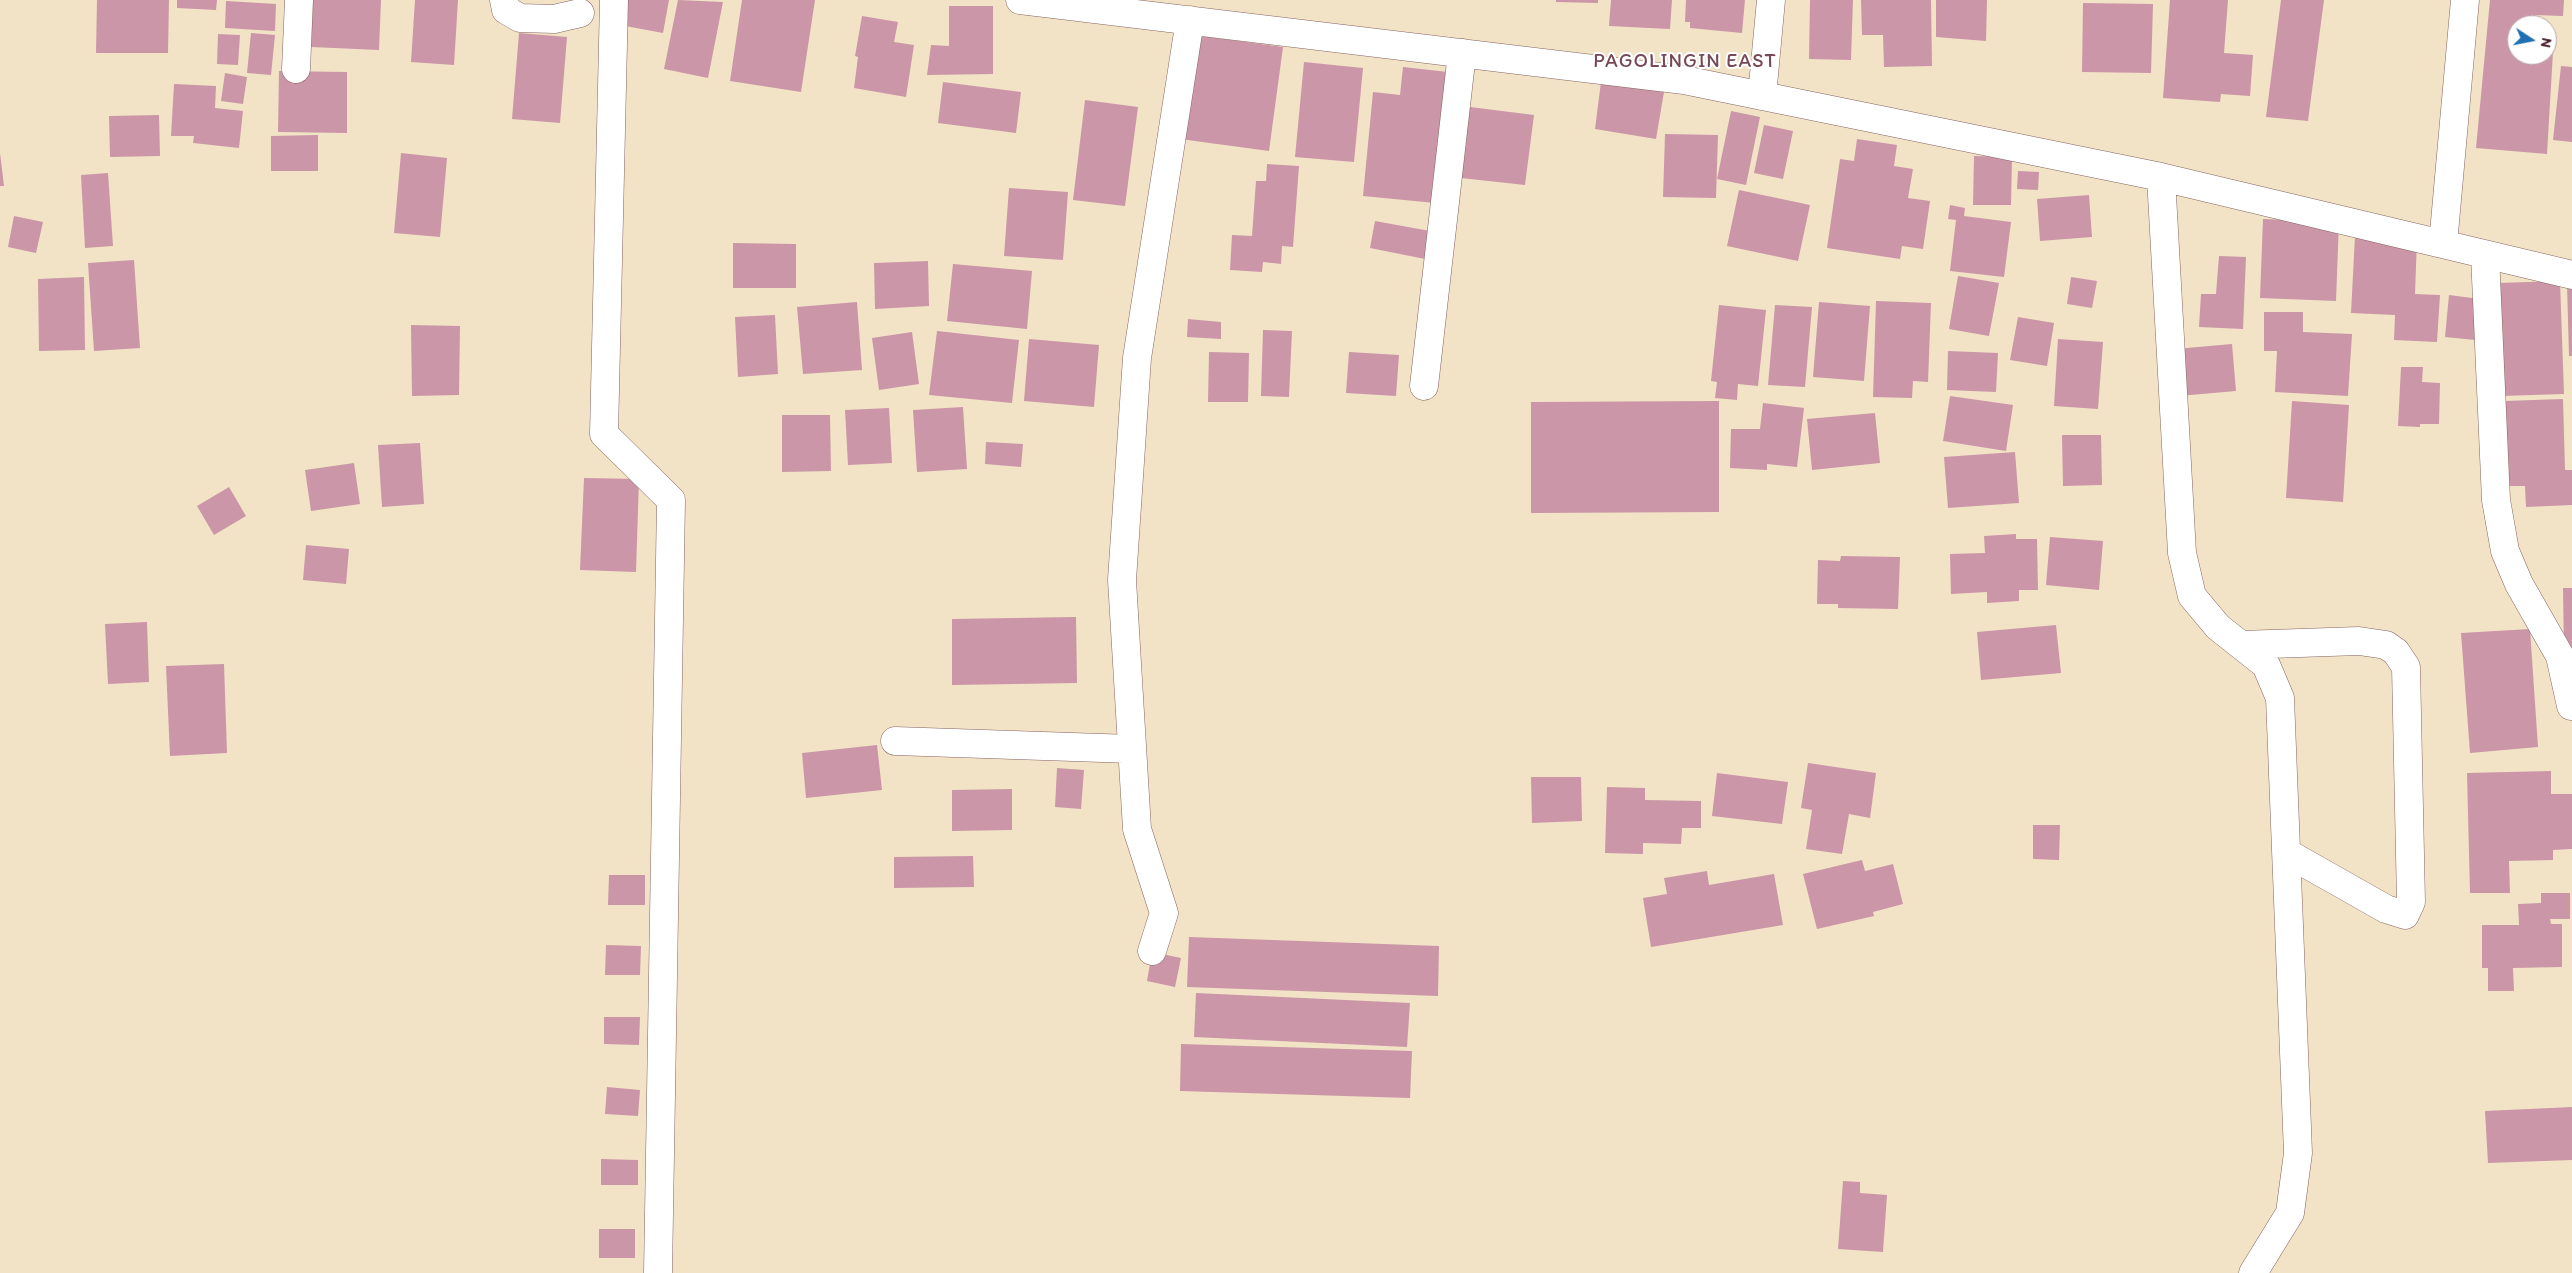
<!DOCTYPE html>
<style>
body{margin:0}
#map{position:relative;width:2572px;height:1273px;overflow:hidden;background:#f2e3c6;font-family:Itim,sans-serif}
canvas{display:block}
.north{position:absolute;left:2507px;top:15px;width:50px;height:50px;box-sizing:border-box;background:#fff;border:1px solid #b7a5aa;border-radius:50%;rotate:101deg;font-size:14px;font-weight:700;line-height:20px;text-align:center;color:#4a1f2b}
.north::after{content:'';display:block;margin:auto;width:18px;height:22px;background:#1f6fb2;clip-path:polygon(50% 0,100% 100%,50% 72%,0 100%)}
</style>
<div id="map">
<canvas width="2572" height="1273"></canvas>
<div class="north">N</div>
</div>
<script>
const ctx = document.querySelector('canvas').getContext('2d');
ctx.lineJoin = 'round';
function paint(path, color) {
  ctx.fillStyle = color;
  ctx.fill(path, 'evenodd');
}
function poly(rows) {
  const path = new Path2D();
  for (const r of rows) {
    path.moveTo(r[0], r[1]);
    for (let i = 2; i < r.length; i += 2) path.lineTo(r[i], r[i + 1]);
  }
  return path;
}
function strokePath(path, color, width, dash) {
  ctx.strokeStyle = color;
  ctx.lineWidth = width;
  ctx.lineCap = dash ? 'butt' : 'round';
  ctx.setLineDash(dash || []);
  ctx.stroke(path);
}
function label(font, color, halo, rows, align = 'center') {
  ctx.font = font + ' Itim,sans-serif';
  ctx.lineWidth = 4;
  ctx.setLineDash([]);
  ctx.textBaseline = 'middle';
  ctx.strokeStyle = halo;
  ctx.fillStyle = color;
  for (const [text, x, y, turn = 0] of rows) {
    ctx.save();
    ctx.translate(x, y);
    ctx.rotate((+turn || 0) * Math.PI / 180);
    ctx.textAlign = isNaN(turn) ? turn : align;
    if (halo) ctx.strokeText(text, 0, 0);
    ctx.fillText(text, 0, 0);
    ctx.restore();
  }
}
paint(poly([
 [97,0,169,0,168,53,96,53],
 [177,0,217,0,216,10,177,8],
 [313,0,381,0,379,50,311,47],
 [415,0,458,0,454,65,411,62],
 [624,0,669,0,663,33,620,25],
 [678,0,723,2,708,78,664,69],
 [742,0,815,0,801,92,730,81],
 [1556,0,1598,0,1598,3,1556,2],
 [1611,0,1672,0,1670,29,1609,26],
 [1686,0,1745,0,1742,33,1690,28,1690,22,1685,22],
 [1810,0,1853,0,1851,60,1809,59],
 [1861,0,1931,0,1932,66,1884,67,1883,35,1862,35],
 [1936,0,1987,0,1986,41,1936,37],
 [2170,0,2228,0,2224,53,2253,55,2250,96,2221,94,2220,102,2163,98],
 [2281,0,2324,0,2308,121,2266,117],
 [2490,0,2564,0,2563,16,2535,15,2534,25,2517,25,2517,55,2547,55,2547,35,2554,35,2547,154,2476,148],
 [226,1,276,4,275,31,225,28],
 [2083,3,2153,4,2151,73,2082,72],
 [949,6,993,6,993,74,927,75,931,45,949,46],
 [862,16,898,22,894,42,914,45,906,97,854,88,858,57,855,56],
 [251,33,275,35,271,75,247,73],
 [519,33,567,37,560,123,512,119],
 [218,34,240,35,238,65,217,64],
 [1194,35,1283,47,1269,151,1180,139],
 [1304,62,1363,68,1354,162,1295,157],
 [2561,66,2572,67,2572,142,2553,140],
 [1403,67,1448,72,1435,203,1363,196,1373,92,1400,95],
 [279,71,347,72,347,133,278,132],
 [225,73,247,77,243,104,221,101],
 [943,82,1021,92,1016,133,938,123],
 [1601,82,1664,92,1656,139,1595,129],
 [174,84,216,86,215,108,243,111,239,148,193,143,194,136,171,136],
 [1085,100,1138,107,1125,206,1073,200],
 [1470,107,1534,115,1525,185,1461,178],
 [1731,111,1760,117,1746,185,1717,179],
 [159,115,160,156,110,157,109,116],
 [1764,125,1793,131,1783,179,1754,173],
 [1665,134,1718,135,1716,198,1663,197],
 [318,135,318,171,271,171,271,136],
 [1857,139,1897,145,1894,166,1913,169,1908,198,1930,201,1923,249,1902,246,1900,259,1827,248,1840,159,1854,161],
 [0,153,4,186,0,186],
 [401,153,447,158,440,237,394,233],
 [1974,156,2012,157,2011,205,1973,205],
 [1267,164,1299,166,1293,247,1282,246,1281,264,1263,262,1262,272,1230,270,1232,235,1252,236,1256,181,1266,181],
 [2018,171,2039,172,2038,190,2017,189],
 [108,173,113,246,85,248,81,175],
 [1009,188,1068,192,1063,260,1004,256],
 [1739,190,1810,205,1798,261,1727,246],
 [2089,195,2092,237,2040,241,2037,199],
 [1950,205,1965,208,1964,216,2011,222,2004,277,1950,271,1956,220,1948,219],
 [14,216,43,222,36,253,8,247],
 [2263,219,2339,222,2336,301,2260,298],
 [1375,221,1430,231,1425,259,1370,248],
 [2355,236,2417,239,2415,294,2440,295,2437,342,2394,340,2395,315,2351,313],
 [733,243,796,244,796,288,733,288],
 [2219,256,2246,257,2243,329,2199,327,2201,294,2216,294],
 [134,260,140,348,94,351,88,263],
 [928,261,929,306,875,309,874,263],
 [953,264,1032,271,1027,329,947,321],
 [1958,276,1999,283,1989,336,1949,329],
 [84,277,85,350,39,351,38,279],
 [2071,277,2097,281,2092,308,2067,304],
 [2560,281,2564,394,2501,396,2498,283],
 [2572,284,2572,356,2569,356,2567,285],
 [2449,295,2480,299,2475,340,2445,337],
 [1876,301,1931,303,1928,382,1913,381,1912,398,1873,397],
 [857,302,862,370,803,374,797,307],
 [1819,302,1870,306,1864,381,1813,377],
 [1719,305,1766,310,1758,386,1738,384,1737,400,1715,398,1717,382,1711,381],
 [1775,305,1812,307,1805,387,1768,385],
 [2264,312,2303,312,2303,332,2352,334,2348,396,2275,392,2277,351,2264,351],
 [775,315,778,374,738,377,735,317],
 [2018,317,2054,323,2047,366,2010,360],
 [1188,319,1221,322,1221,339,1187,337],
 [411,325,460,326,459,395,412,396],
 [1263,330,1292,331,1289,397,1261,396],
 [937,331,1019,340,1012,403,929,395],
 [912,332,919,384,879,390,872,338],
 [1029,339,1099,345,1094,407,1024,401],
 [2058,339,2103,342,2098,409,2054,406],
 [2232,344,2236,391,2179,396,2175,349],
 [1948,351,1998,353,1996,392,1947,390],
 [1209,352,1249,353,1248,402,1208,402],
 [1349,352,1399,355,1396,396,1346,393],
 [2401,367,2423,367,2422,382,2440,383,2439,424,2420,424,2420,427,2398,426],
 [1950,396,2013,405,2006,451,1943,441],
 [2563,399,2565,470,2572,470,2572,505,2526,507,2525,486,2507,486,2504,401],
 [1719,401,1719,512,1531,513,1531,402],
 [2292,401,2349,405,2343,502,2286,498],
 [1763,403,1804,408,1797,467,1767,464,1767,470,1730,468,1731,429,1760,429],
 [963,407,967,469,917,472,913,410],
 [889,408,892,463,848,465,845,410],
 [1875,413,1880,463,1812,470,1807,419],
 [782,415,830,415,831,471,782,472],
 [2062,435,2101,435,2102,485,2063,486],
 [986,442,1023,444,1021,467,985,464],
 [420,443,424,504,382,507,378,445],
 [2015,452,2019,503,1948,508,1944,457],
 [354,463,360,504,311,511,305,470],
 [584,478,639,479,636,572,580,570],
 [229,487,246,516,214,535,197,506],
 [2016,534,2016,539,2037,539,2038,590,2019,590,2019,601,1987,603,1987,592,1951,594,1950,554,1985,553,1984,536],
 [2050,537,2103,541,2099,590,2046,585],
 [306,545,349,549,346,584,303,580],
 [1841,556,1900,557,1898,609,1838,608,1838,604,1817,604,1818,560,1840,561],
 [2563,588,2572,588,2572,653,2564,654],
 [1076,617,1077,683,952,685,952,619],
 [147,622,149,682,108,684,105,624],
 [2056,625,2061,673,1981,680,1977,632],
 [2530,629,2538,747,2470,753,2461,633],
 [224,664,227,753,170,756,166,666],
 [877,745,882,790,806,798,802,753],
 [1808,763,1876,773,1870,818,1849,814,1842,854,1806,849,1812,810,1801,808],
 [1057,768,1084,770,1081,809,1055,807],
 [2551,771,2551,794,2572,794,2572,849,2553,850,2553,860,2509,861,2510,893,2470,893,2467,773],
 [1717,773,1788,782,1782,824,1712,816],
 [1531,777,1581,777,1582,821,1532,823],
 [1607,787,1645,788,1645,800,1701,801,1701,828,1682,828,1681,844,1643,843,1643,854,1605,853],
 [1012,789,1012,830,952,831,952,790],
 [2033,825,2060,825,2059,860,2033,859],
 [973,856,974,887,894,888,894,857],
 [1862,860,1865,871,1893,864,1903,904,1873,912,1874,916,1817,929,1803,874],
 [1707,871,1709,885,1774,874,1783,925,1651,947,1643,898,1667,894,1664,878],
 [609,875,645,875,645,905,608,905],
 [2541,893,2570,893,2570,919,2550,919,2551,924,2562,924,2562,967,2513,968,2514,991,2488,991,2488,968,2482,968,2482,925,2519,925,2518,904,2541,903],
 [1189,937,1439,946,1438,996,1187,987],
 [606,945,641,946,640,975,605,975],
 [1152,952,1181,958,1175,987,1147,981],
 [1196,993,1410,1003,1407,1047,1194,1037],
 [604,1017,640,1017,639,1045,604,1044],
 [1181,1044,1412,1051,1410,1098,1180,1091],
 [607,1087,640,1090,638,1116,605,1114],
 [2572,1107,2572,1160,2488,1163,2485,1111],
 [601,1159,638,1160,638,1185,601,1185],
 [1843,1181,1860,1182,1860,1193,1887,1195,1883,1252,1838,1249],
 [599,1229,635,1229,635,1258,599,1258]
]), '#cb96a8');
const minor = poly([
 [504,0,506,10,520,18,554,19,580,13],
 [614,0,604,434,671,500,658,1273],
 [1020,0,1684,80,2161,177,2572,275],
 [296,69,299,0],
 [1762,96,1771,0],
 [2161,177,2182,553,2192,596,2218,627,2266,665,2280,698,2298,1153,2290,1213,2253,1273],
 [2443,244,2465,0],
 [2485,255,2496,500,2505,551,2519,584,2560,656,2571,706],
 [1424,386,1462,53],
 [2241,645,2359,641,2386,645,2396,652,2406,667,2411,902,2405,915,2386,909,2287,853],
 [895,741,1132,749],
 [1152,951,1164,913,1137,829,1122,580,1137,358,1190,20]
]);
strokePath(minor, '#856461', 29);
strokePath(minor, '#fff', 28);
ctx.letterSpacing = '1px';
label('20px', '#774957', '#fff', [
 ["PAGOLINGIN EAST",1685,62]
]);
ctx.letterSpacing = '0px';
</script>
